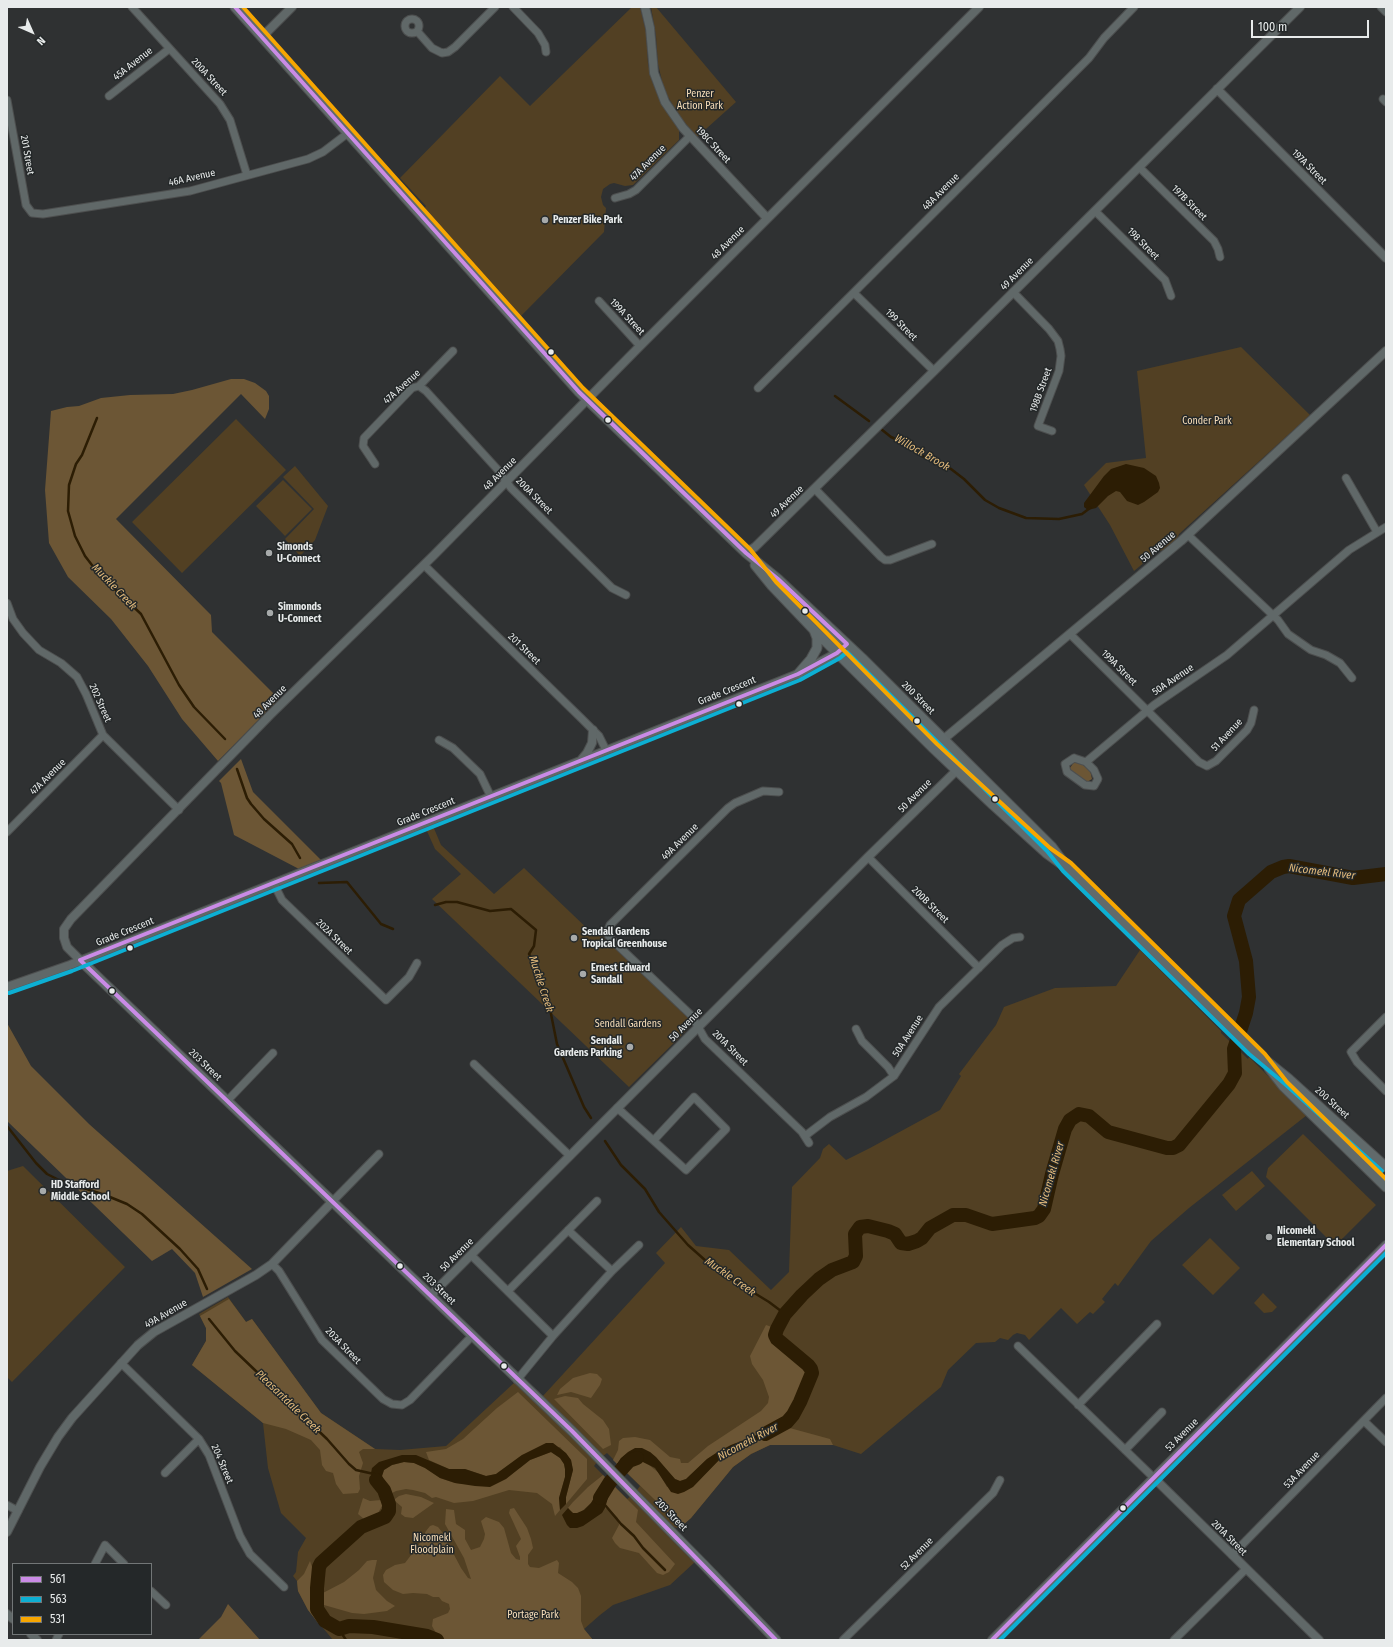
<!DOCTYPE html>
<style>
body{margin:0}
#map{position:relative;width:1393px;height:1647px;overflow:hidden;background:#2f3132;font-family:"Fira Sans Condensed",sans-serif}
canvas{display:block}
.frame{position:absolute;inset:0;border:8px solid #e8ebeb;pointer-events:none}
.legend{position:absolute;left:12px;top:1563px;width:140px;height:72px;box-sizing:border-box;background:#242829;border:1px solid #727677;margin:0;padding:5px 7px;list-style:none;font-size:12px;color:#e8ebeb}
.legend li{display:flex;align-items:center;gap:8px;height:20px}
.legend b{width:20px;border:1px solid #727677}
.north{position:absolute;left:12px;top:12px;width:40px;height:40px;-webkit-text-stroke:3px #242829;paint-order:stroke;rotate:135deg;font-size:11px;font-weight:700;line-height:16px;text-align:center;color:#e8ebeb}
.north::after{content:'';display:block;margin:auto;width:14px;height:18px;background:#e8ebeb;clip-path:polygon(50% 0,100% 100%,50% 72%,0 100%)}
.scale{position:absolute;left:1251px;top:20px;width:118px;height:18px;box-sizing:border-box;border:2px solid #e8ebeb;border-top:0;padding-left:5px;font-size:12px;line-height:14px;white-space:nowrap;color:#e8ebeb;-webkit-text-stroke:3px #242829;paint-order:stroke}
</style>
<div id="map">
<canvas width="1393" height="1647"></canvas>
<div class="frame"></div>
<ul class="legend">
<li><b style="height:5px;background:#ca8be6"></b>561</li>
<li><b style="height:5px;background:#0dafd3"></b>563</li>
<li><b style="height:5px;background:#f7a600"></b>531</li>
</ul>
<div class="north">N</div>
<div class="scale">100 m</div>
</div>
<script>
const ctx = document.querySelector('canvas').getContext('2d');
ctx.lineJoin = 'round';
function paint(path, color) {
  ctx.fillStyle = color;
  ctx.fill(path, 'evenodd');
}
function poly(rows) {
  const path = new Path2D();
  for (const r of rows) {
    if (r.length === 3) {
      path.moveTo(r[0] + r[2], r[1]);
      path.arc(r[0], r[1], r[2], 0, 2 * Math.PI);
      continue;
    }
    path.moveTo(r[0], r[1]);
    for (let i = 2; i < r.length; i += 2) path.lineTo(r[i], r[i + 1]);
  }
  return path;
}
function strokePath(path, color, width, dash) {
  ctx.strokeStyle = color;
  ctx.lineWidth = width;
  ctx.lineCap = dash ? 'butt' : 'round';
  ctx.setLineDash(dash || []);
  ctx.stroke(path);
}
function label(font, color, halo, rows, align = 'center') {
  ctx.font = font + ' "Fira Sans Condensed",sans-serif';
  ctx.lineWidth = 3;
  ctx.setLineDash([]);
  ctx.textBaseline = 'middle';
  ctx.strokeStyle = halo;
  ctx.fillStyle = color;
  for (const [text, x, y, turn = 0] of rows) {
    ctx.save();
    ctx.translate(x, y);
    ctx.rotate((+turn || 0) * Math.PI / 180);
    ctx.textAlign = isNaN(turn) ? turn : align;
    if (halo) ctx.strokeText(text, 0, 0);
    ctx.fillText(text, 0, 0);
    ctx.restore();
  }
}
paint(poly([
 [632,7,640,7,646,32,648,64,652,81,661,103,679,130,679,140,633,185,625,186,614,183,610,184,603,189,601,197,603,205,606,208,604,232,521,316,424,209,426,206,400,178,500,76,530,106],
 [651,7,656,7,736,102,697,137,681,118,668,97,663,85,658,64,656,36],
 [1241,347,1310,415,1179,534,1177,539,1164,550,1158,551,1134,571,1110,525,1084,485,1106,463,1146,458,1137,371],
 [236,419,286,470,182,573,132,522],
 [295,466,328,506,315,540,300,556,285,539,314,509,283,477],
 [283,480,312,509,285,536,256,506],
 [433,826,441,845,494,894,524,868,593,934,603,929,603,936,605,939,688,1018,689,1024,687,1030,629,1087,432,899,461,874,435,849,426,829],
 [1140,950,1221,1031,1221,1033,1248,1059,1249,1057,1307,1115,1189,1208,1151,1241,1118,1286,1115,1283,1102,1299,1105,1302,1093,1314,1090,1312,1077,1324,1061,1308,1029,1340,1025,1335,1017,1333,1013,1335,1008,1340,1000,1338,995,1342,976,1343,948,1370,941,1387,861,1454,833,1445,770,1445,751,1454,733,1467,691,1518,678,1528,673,1527,637,1490,640,1486,607,1453,603,1456,542,1397,665,1263,656,1253,681,1227,696,1246,729,1250,771,1290,789,1272,792,1187,820,1158,823,1149,829,1144,846,1160,870,1148,940,1110,961,1076,959,1074,996,1025,1004,1007,1055,988,1116,986],
 [1303,1134,1376,1205,1335,1246,1266,1177,1268,1168],
 [23,1166,125,1267,12,1382,7,1377,7,1171],
 [1252,1171,1265,1186,1236,1211,1222,1195],
 [1210,1238,1240,1268,1213,1295,1182,1265],
 [1263,1293,1277,1307,1272,1312,1264,1313,1254,1303],
 [228,1297,246,1322,252,1319,321,1413,375,1449,400,1450,446,1446,515,1382,597,1462,594,1466,627,1499,631,1496,696,1561,670,1585,613,1605,600,1615,584,1629,593,1640,333,1640,308,1610,298,1591,297,1581,293,1576,296,1572,298,1552,306,1538,281,1513,268,1468,263,1423,192,1365,206,1341,206,1328,199,1314]
]), '#524023');
paint(poly([
 [231,379,244,379,255,383,266,391,269,396,269,409,265,419,241,394,116,519,211,615,212,632,279,699,218,761,182,719,148,666,111,619,68,577,49,543,45,490,51,411,67,407,79,406,101,398,130,395,173,394,192,390],
 [241,759,253,792,321,860,299,869,234,835,221,783,219,781],
 [1074,762,1079,762,1090,770,1092,779,1087,782,1085,781,1071,771,1070,768],
 [7,1023,31,1066,89,1124,252,1269,203,1297,195,1273,172,1249,152,1261,7,1121],
 [229,1299,246,1322,252,1319,321,1413,375,1449,363,1449,359,1452,363,1463,359,1476,360,1489,358,1493,343,1494,336,1484,333,1473,326,1471,322,1465,320,1450,311,1440,286,1429,263,1423,192,1365,206,1341,206,1328,200,1316],
 [766,1325,772,1327,771,1334,774,1345,804,1364,809,1370,801,1386,792,1412,787,1418,781,1424,768,1430,731,1445,707,1459,686,1479,680,1481,675,1479,650,1452,621,1458,617,1464,613,1460,618,1450,619,1441,623,1438,635,1437,650,1440,670,1457,680,1459,681,1463,688,1463,708,1446,761,1411,768,1403,769,1397,763,1380,752,1364,750,1356],
 [590,1373,597,1374,602,1379,600,1385,591,1398,571,1392,557,1395,560,1389,573,1378],
 [518,1392,587,1459,587,1479,566,1504,566,1497,573,1470,571,1460,560,1447,522,1455,496,1474,486,1476,465,1469,449,1469,429,1460,426,1452,446,1449,463,1439,497,1408],
 [565,1396,578,1398,583,1404,603,1420,609,1429,611,1445,603,1449,554,1399],
 [786,1427,830,1439,833,1445,770,1445,751,1454,733,1467,691,1518,682,1526,625,1471,635,1462,643,1462,649,1465,659,1473,667,1487,705,1474,721,1458],
 [551,1452,560,1458,564,1464,565,1469,565,1477,559,1498,560,1510,555,1516,552,1504,537,1493,509,1490,473,1501,454,1503,436,1497,432,1498,425,1493,413,1490,406,1489,396,1491,392,1493,387,1490,382,1476,384,1470,392,1465,404,1462,414,1463,425,1468,440,1478,455,1483,463,1484,520,1468,530,1460],
 [603,1475,606,1478,591,1503,580,1513,573,1513,570,1511,568,1508,573,1502,588,1487],
 [614,1486,638,1510,636,1522,675,1564,669,1572,663,1575,657,1573,639,1553,620,1548,615,1543,612,1538,619,1525,618,1518,612,1512,605,1508,607,1498],
 [406,1494,421,1497,434,1503,413,1518,405,1517,401,1514,402,1507,395,1501,395,1499,399,1496],
 [363,1498,370,1501,381,1500,382,1506,378,1513,364,1519,358,1514],
 [514,1508,527,1528,531,1539,533,1548,528,1555,528,1564,530,1567,539,1568,557,1560,559,1563,558,1573,572,1582,578,1588,581,1596,581,1621,584,1629,593,1640,446,1640,436,1633,432,1626,433,1619,448,1613,450,1609,449,1604,442,1601,439,1597,433,1597,427,1594,413,1593,403,1594,393,1590,384,1582,383,1575,386,1570,395,1565,405,1563,418,1546,426,1531,430,1526,433,1525,438,1527,442,1532,461,1568,468,1578,471,1579,464,1558,445,1524,446,1509,454,1510,456,1524,465,1530,465,1539,471,1550,480,1547,484,1539,485,1534,481,1521,486,1517,499,1522,504,1528,511,1553,516,1559,520,1560,520,1557,516,1546,521,1539,509,1513,510,1509],
 [372,1560,377,1560,373,1578,376,1590,387,1601,395,1606,387,1611,364,1614,352,1613,324,1605,321,1594,344,1582,359,1570,367,1561],
 [310,1561,314,1573,313,1586,316,1611,318,1619,318,1623,308,1610,298,1591,297,1581,304,1574],
 [228,1604,260,1640,198,1640,221,1617]
]), '#6c5635');
paint(poly([
 [1126,464,1144,468,1156,476,1159,483,1160,488,1158,492,1144,502,1138,505,1127,501,1120,492,1116,491,1108,496,1096,508,1088,510,1084,507,1084,503,1104,476,1111,469],
 [781,1424,786,1427,721,1458,693,1487,684,1492,678,1494,671,1492,655,1468,643,1462,635,1462,625,1471,617,1464,621,1458,628,1452,635,1448,642,1448,650,1452,656,1457,675,1479,680,1481,686,1479,707,1459,716,1453,731,1445,748,1439],
 [546,1443,553,1443,566,1453,571,1460,573,1470,566,1497,566,1504,560,1510,559,1498,565,1477,565,1469,564,1464,560,1458,551,1452,530,1460,506,1479,490,1487,475,1486,455,1483,440,1478,425,1468,414,1463,404,1462,392,1465,384,1470,382,1476,386,1485,386,1495,380,1497,371,1473,372,1468,379,1462,402,1455,416,1455,449,1469,465,1469,486,1476,496,1474,522,1455],
 [606,1478,614,1486,610,1491,605,1508,602,1513,583,1526,577,1528,570,1528,567,1525,562,1515,568,1508,573,1513,577,1513,584,1510,591,1503]
]), '#2c1d04');
strokePath(poly([
 [835,396,869,421],
 [97,418,82,455,76,464,69,485,68,511,75,536,85,556,98,573,141,614,179,685,194,707,225,739],
 [881,429,891,437,911,446,922,456,951,469,964,479,985,500,999,508,1026,518,1059,519,1082,514,1090,508],
 [237,769,247,798,251,804,264,819,292,844,300,858],
 [319,883,347,882,381,924,393,929],
 [435,905,446,902,457,902,490,911,511,909,536,930,534,946,529,954,538,970,545,999,550,1009,557,1044,584,1107,591,1118],
 [7,1126,36,1163,47,1174,59,1180,105,1195,127,1204,142,1214,180,1249,198,1269,207,1289],
 [605,1141,621,1165,645,1189,659,1212,688,1245,715,1269,769,1302,785,1314],
 [209,1319,235,1351,327,1439,349,1464,356,1470,374,1474],
 [605,1505,621,1524,634,1536,643,1548,665,1570],
 [339,1629,346,1640]
]), '#2c1d04', 2.5);
strokePath(poly([
 [765,1434,787,1422,793,1415,800,1402,812,1373,811,1369,808,1365,777,1339,775,1335,777,1329,785,1314,802,1295,819,1279,832,1270,853,1262,856,1256,855,1234,860,1227,868,1226,888,1231,895,1234,901,1243,908,1244,917,1241,922,1238,930,1228,953,1215,966,1215,992,1224,1035,1218,1039,1216,1044,1209,1052,1174,1065,1129,1070,1120,1079,1114,1089,1116,1108,1132,1167,1148,1173,1148,1179,1145,1229,1084,1235,1073,1234,1049,1246,1013,1249,997,1246,961,1234,916,1239,900,1271,872,1283,867,1289,866,1353,878,1386,874],
 [376,1480,384,1490,389,1504,389,1511,385,1517,361,1527,321,1563,319,1567,317,1588,317,1609,325,1621,339,1629,349,1626,373,1627,427,1636,437,1640],
 [600,1498,610,1482,629,1461,637,1458]
]), '#2c1d04', 14);
const minor = poly([
 [132,7,220,104,230,120,247,175],
 [513,7,538,33,545,45,546,52],
 [1381,7,1386,12],
 [412,26,7],
 [417,31,432,48,442,53,448,52,455,47,495,7],
 [109,96,169,49],
 [1383,99,1386,102],
 [7,100,26,205,32,213,43,214,190,191,308,159,323,152,348,133],
 [1139,167,1214,241,1218,249,1220,257],
 [615,198,629,194,636,190,690,136],
 [1095,211,1165,280,1171,296],
 [1013,292,1049,329,1058,341,1060,349,1061,356,1059,371,1038,426,1052,431],
 [854,293,934,371],
 [599,301,640,346],
 [419,386,426,391,498,470,511,488,612,588,626,595],
 [758,388,1089,58,1104,38,1134,7],
 [375,464,363,446,364,438,412,388,419,386,453,351],
 [1346,478,1377,532],
 [815,489,881,557,885,560,890,560,932,544],
 [1188,535,1278,620,1288,634,1311,650,1326,655,1340,663,1352,678],
 [424,565,581,718,599,736,606,750],
 [7,603,13,619,23,633,39,650,61,663,77,677,86,694,103,735,179,810],
 [1070,634,1199,762,1207,766,1216,761,1247,730,1251,723,1254,710],
 [439,740,453,748,480,774,491,797],
 [1074,758,1086,762,1094,770,1098,779,1094,786,1085,785,1067,772,1065,764,1074,758],
 [1086,762,1154,705,1227,655,1349,550,1386,527],
 [779,792,763,791,735,803,728,808,610,925,608,930,608,935,611,939,692,1016,705,1039,802,1132,809,1143],
 [7,832,103,735],
 [868,857,979,968],
 [274,884,282,900,386,1000,409,977,417,963],
 [1386,1017,1351,1052,1357,1062,1386,1091],
 [856,1029,862,1041,888,1067,894,1076],
 [474,1064,570,1156],
 [227,1101,273,1053],
 [617,1108,623,1113,686,1170,726,1129,694,1097,654,1140],
 [805,1136,830,1117,866,1097,894,1076,939,1007,1002,945,1013,938,1020,937],
 [332,1202,379,1154],
 [568,1230,612,1271],
 [471,1255,553,1336],
 [272,1264,279,1271,322,1340,383,1399,392,1404,402,1405,410,1400,472,1336],
 [508,1291,597,1201],
 [1018,1346,1154,1478],
 [121,1363,199,1439,209,1455,240,1536,250,1554,284,1587],
 [517,1380,553,1336,612,1271,639,1245],
 [1078,1405,1157,1324],
 [1364,1421,1386,1442],
 [1125,1450,1162,1412],
 [165,1473,199,1439],
 [7,1505,18,1511],
 [1232,1555,1386,1398],
 [95,1564,105,1545,124,1564],
 [151,1591,166,1605],
 [56,1640,59,1634],
 [843,1640,993,1493,1000,1480],
 [1174,1640,1246,1569]
]);
const tertiary = poly([
 [645,7,650,28,654,73,665,102,683,128,767,218],
 [263,36,292,7],
 [1217,89,1386,258],
 [746,553,755,547,934,371,1300,7],
 [933,748,1181,541,1386,351],
 [582,759,587,753,592,743,593,730],
 [80,960,67,947,64,938,64,929,71,919,270,715,434,555,640,346,979,7],
 [7,987,70,965,798,674,837,653,847,644],
 [430,1296,868,857,957,770],
 [1154,1478,1319,1640],
 [7,1532,40,1467,58,1437,72,1418,138,1345,154,1332,256,1275,272,1264,332,1202],
 [7,1614,13,1619],
 [31,1634,37,1640],
 [992,1640,1386,1245]
]);
const secondary = poly([
 [235,7,579,392,746,553,778,579,862,658,1052,847,1067,867,1253,1050,1289,1079,1386,1167],
 [755,565,772,586,813,629,933,748,993,805,1046,853,1060,863],
 [798,674,811,659,817,648,817,638,814,630],
 [959,770,965,771,987,790],
 [80,960,572,1431,704,1565,776,1640],
 [1269,1068,1283,1086,1386,1187]
]);
strokePath(minor, '#4d4f4f', 9);
strokePath(tertiary, '#4d4f4f', 10);
strokePath(secondary, '#4d4f4f', 11);
strokePath(minor, '#606868', 7);
strokePath(tertiary, '#606868', 8);
strokePath(secondary, '#616a6b', 9);
strokePath(poly([
 [80,960,798,674,837,653,847,644,778,579,746,553,579,392,235,7],
 [80,960,572,1431,776,1640],
 [992,1640,1386,1245]
]), '#ca8be6', 4);
strokePath(poly([
 [9,993,72,971,800,680,840,658,847,652,1047,851,1063,871,1249,1054,1285,1084,1382,1171],
 [1000,1640,1386,1253]
]), '#0dafd3', 4);
strokePath(poly([
 [243,7,583,388,750,549,776,582,937,744,1050,848,1071,863,1265,1054,1287,1082,1386,1179]
]), '#f7a600', 4);
for (const [x, y, r, color] of [
 [545,220,4,"#a7aaaa"],
 [551,352,3.5,"#e8ebeb"],
 [608,420,3.5,"#e8ebeb"],
 [269,553,4,"#a7aaaa"],
 [805,611,3.5,"#e8ebeb"],
 [270,613,4,"#a7aaaa"],
 [739,704,3.5,"#e8ebeb"],
 [917,721,3.5,"#e8ebeb"],
 [995,799,3.5,"#e8ebeb"],
 [574,938,4,"#a7aaaa"],
 [130,948,3.5,"#e8ebeb"],
 [583,974,4,"#a7aaaa"],
 [112,991,3.5,"#e8ebeb"],
 [630,1047,4,"#a7aaaa"],
 [43,1191,4,"#a7aaaa"],
 [1269,1237,4,"#a7aaaa"],
 [400,1266,3.5,"#e8ebeb"],
 [504,1366,3.5,"#e8ebeb"],
 [1123,1508,3.5,"#e8ebeb"]
]) {
  const dot = new Path2D();
  dot.arc(x, y, r, 0, 2 * Math.PI);
  ctx.fillStyle = color;
  ctx.fill(dot);
  strokePath(dot, '#242829', 1.5);
}
label('10px', '#e8ebeb', '#242829', [
 ["45A Avenue",133,64,-38],
 ["200A Street",209,77,47],
 ["198C Street",713,145,47],
 ["201 Street",27,155,80],
 ["47A Avenue",648,163,-45],
 ["197A Street",1309,167,45],
 ["46A Avenue",192,178,-13],
 ["48A Avenue",941,192,-45],
 ["197B Street",1189,203,45],
 ["48 Avenue",728,243,-45],
 ["198 Street",1143,244,45],
 ["49 Avenue",1017,274,-45],
 ["199A Street",627,317,47],
 ["199 Street",901,325,45],
 ["47A Avenue",402,387,-42],
 ["198B Street",1041,390,-70],
 ["48 Avenue",500,474,-45],
 ["200A Street",534,496,45],
 ["49 Avenue",787,502,-44],
 ["50 Avenue",1158,547,-40],
 ["201 Street",524,649,44],
 ["199A Street",1119,668,45],
 ["50A Avenue",1173,680,-34],
 ["Grade Crescent",727,691,-22],
 ["200 Street",918,698,45],
 ["48 Avenue",270,702,-45],
 ["202 Street",100,703,66],
 ["51 Avenue",1227,735,-47],
 ["47A Avenue",48,777,-45],
 ["50 Avenue",915,796,-45],
 ["Grade Crescent",426,812,-22],
 ["49A Avenue",680,842,-45],
 ["200B Street",930,905,45],
 ["Grade Crescent",125,932,-22],
 ["202A Street",334,937,44],
 ["50 Avenue",686,1025,-45],
 ["50A Avenue",908,1036,-57],
 ["201A Street",730,1048,45],
 ["203 Street",205,1065,44],
 ["200 Street",1332,1103,42],
 ["50 Avenue",457,1255,-45],
 ["203 Street",439,1289,44],
 ["49A Avenue",166,1314,-30],
 ["203A Street",343,1346,46],
 ["53 Avenue",1182,1435,-45],
 ["204 Street",222,1464,67],
 ["53A Avenue",1302,1470,-46],
 ["203 Street",671,1515,46],
 ["201A Street",1229,1538,45],
 ["52 Avenue",917,1554,-45]
]);
label('10px', '#f9dfba', '#242829', [
 ["Penzer",700,94],
 ["Action Park",700,106],
 ["Conder Park",1207,421],
 ["Sendall Gardens",628,1024],
 ["Nicomekl",432,1538],
 ["Floodplain",432,1550],
 ["Portage Park",533,1615]
]);
label('bold 10px', '#e8ebeb', '#242829', [
 ["Penzer Bike Park",553,220],
 ["Simonds",277,547],
 ["U-Connect",277,559],
 ["Simmonds",278,607],
 ["U-Connect",278,619],
 ["Sendall Gardens",582,932],
 ["Tropical Greenhouse",582,944],
 ["Ernest Edward",591,968],
 ["Sandall",591,980],
 ["Sendall",622,1041,"right"],
 ["Gardens Parking",622,1053,"right"],
 ["HD Stafford",51,1185],
 ["Middle School",51,1197],
 ["Nicomekl",1277,1231],
 ["Elementary School",1277,1243]
], 'left');
label('italic 11px', '#e5bc7c', '#242829', [
 ["Willock Brook",922,453,30],
 ["Muckle Creek",114,587,46],
 ["Nicomekl River",1322,872,7],
 ["Muckle Creek",541,984,72],
 ["Nicomekl River",1052,1174,-74],
 ["Muckle Creek",730,1277,35],
 ["Pleasantdale Creek",288,1402,44],
 ["Nicomekl River",748,1442,-28]
]);
</script>
